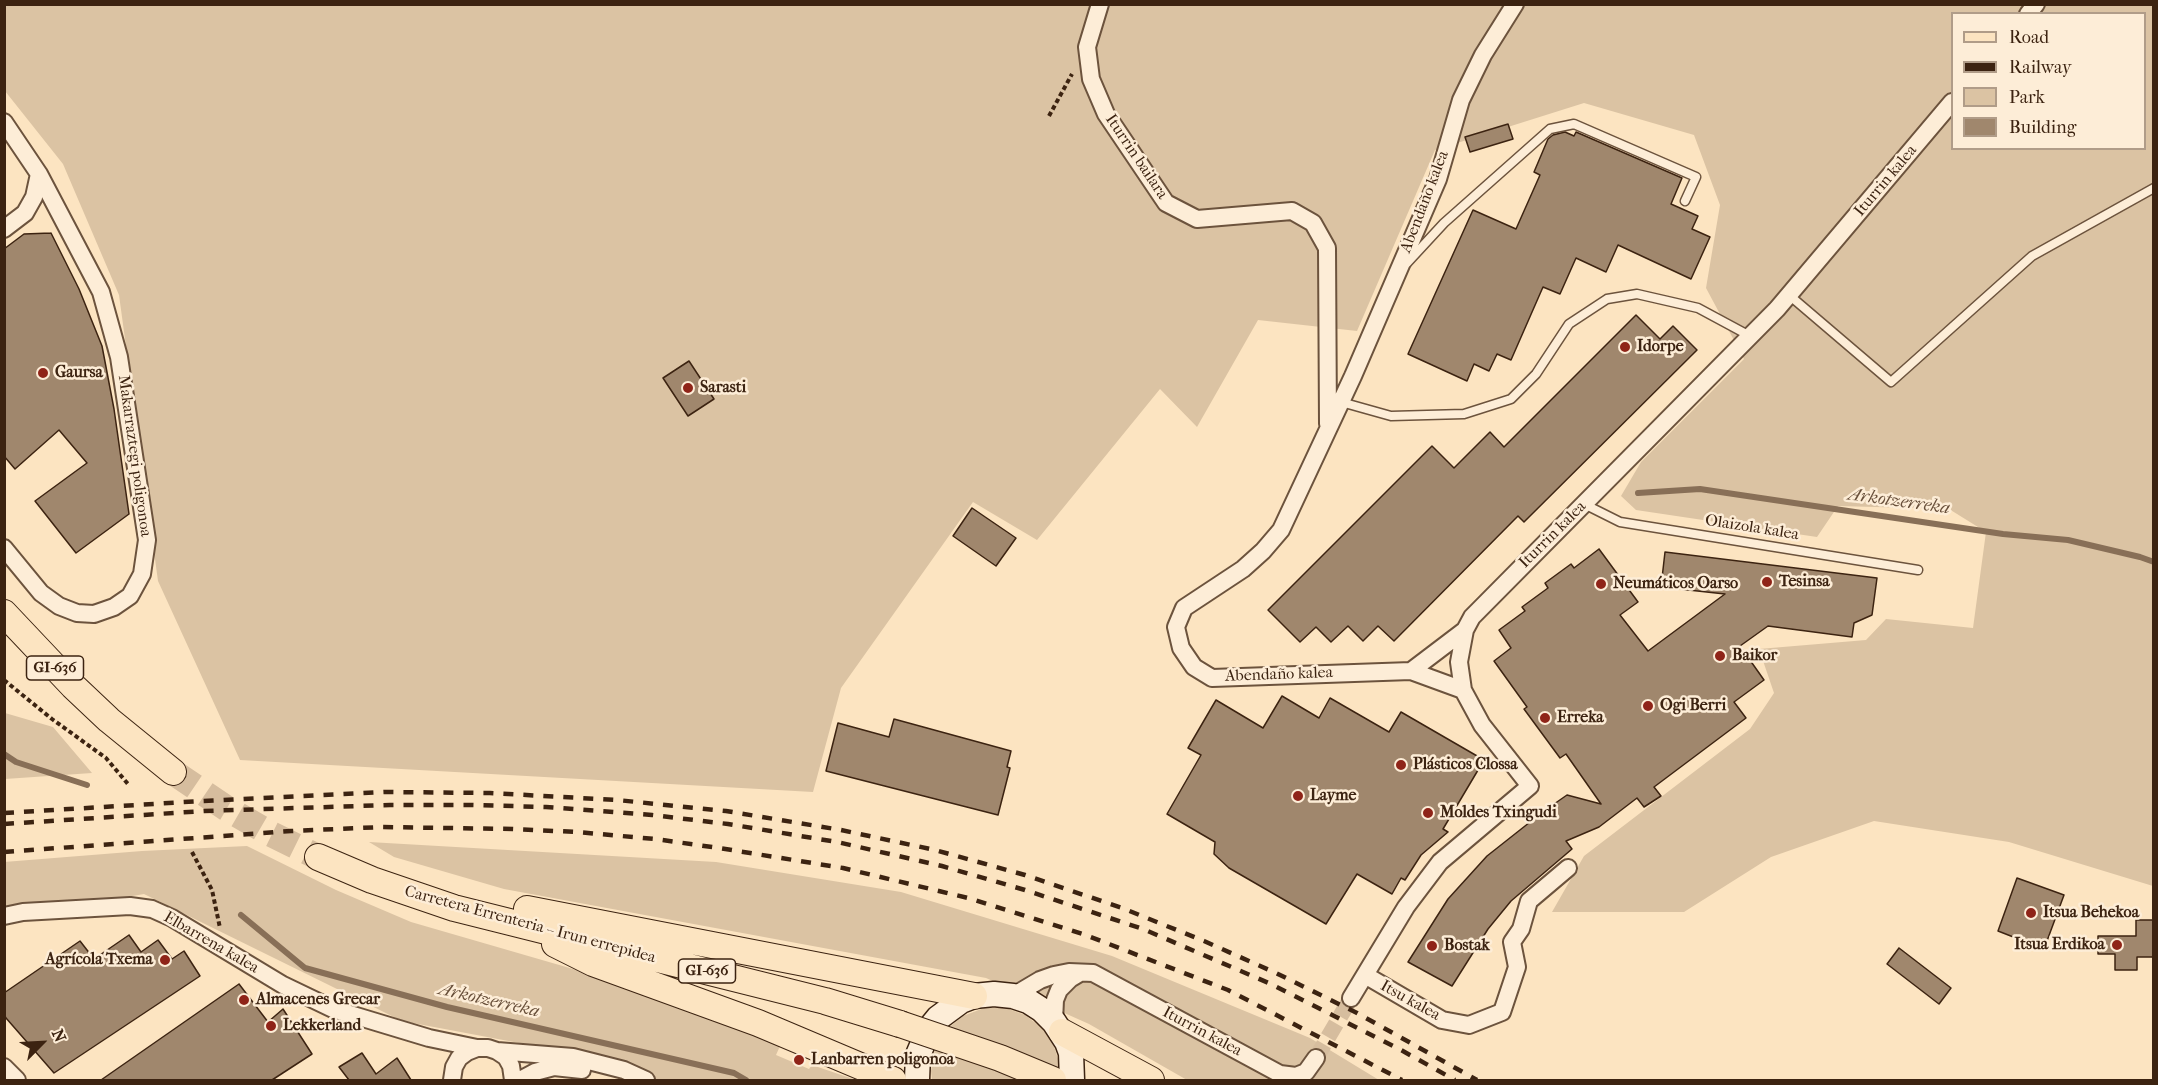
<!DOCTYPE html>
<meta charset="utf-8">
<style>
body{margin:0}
#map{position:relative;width:2158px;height:1085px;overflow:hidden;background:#fce4c1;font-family:"IM FELL French Canon",serif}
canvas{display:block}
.frame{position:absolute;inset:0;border:6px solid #3c2311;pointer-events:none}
.legend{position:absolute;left:1951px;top:12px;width:195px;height:138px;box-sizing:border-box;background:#fdedd7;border:2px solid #b09c88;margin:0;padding:8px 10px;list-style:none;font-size:18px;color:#3c2311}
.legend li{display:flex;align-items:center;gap:12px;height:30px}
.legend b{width:30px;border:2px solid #b09c88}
.north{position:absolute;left:12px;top:1013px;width:60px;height:60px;-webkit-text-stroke:4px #fdedd7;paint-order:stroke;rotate:66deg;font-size:16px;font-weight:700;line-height:24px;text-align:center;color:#3c2311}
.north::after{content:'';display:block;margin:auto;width:21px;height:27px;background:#3c2311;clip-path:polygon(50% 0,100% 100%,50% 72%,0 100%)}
</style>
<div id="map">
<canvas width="2158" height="1085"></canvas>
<div class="frame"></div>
<ul class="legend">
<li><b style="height:8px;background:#fce4c1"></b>Road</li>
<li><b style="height:8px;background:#3c2311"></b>Railway</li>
<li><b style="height:16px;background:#dbc3a3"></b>Park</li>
<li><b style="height:16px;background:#a0876d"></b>Building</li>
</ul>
<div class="north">N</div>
</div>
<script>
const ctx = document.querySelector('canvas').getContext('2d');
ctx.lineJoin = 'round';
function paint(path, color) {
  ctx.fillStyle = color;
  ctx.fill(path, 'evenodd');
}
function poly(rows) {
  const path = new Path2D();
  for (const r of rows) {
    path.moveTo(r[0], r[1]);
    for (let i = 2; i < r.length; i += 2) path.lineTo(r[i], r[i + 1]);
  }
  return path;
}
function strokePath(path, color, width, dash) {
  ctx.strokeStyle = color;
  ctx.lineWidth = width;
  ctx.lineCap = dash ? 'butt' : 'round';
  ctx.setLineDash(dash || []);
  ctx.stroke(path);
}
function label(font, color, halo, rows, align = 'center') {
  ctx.font = font + ' "IM FELL French Canon",serif';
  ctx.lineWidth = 5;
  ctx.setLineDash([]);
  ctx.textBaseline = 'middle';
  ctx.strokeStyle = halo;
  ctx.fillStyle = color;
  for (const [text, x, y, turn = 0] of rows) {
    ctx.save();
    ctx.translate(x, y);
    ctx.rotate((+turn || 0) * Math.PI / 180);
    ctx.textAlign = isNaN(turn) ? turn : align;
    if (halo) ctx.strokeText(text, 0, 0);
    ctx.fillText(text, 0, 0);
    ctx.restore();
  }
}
paint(poly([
 [4,5,2153,5,2153,886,2009,842,1874,821,1771,857,1684,912,1552,912,1584,856,1750,729,1774,693,1759,649,1866,640,1886,619,1973,628,1986,532,1949,509,1838,506,1817,537,1636,510,1621,496,1641,462,1744,359,1706,288,1720,205,1694,135,1584,103,1435,150,1357,331,1258,320,1197,427,1160,389,1037,540,973,502,841,688,813,792,240,760,158,581,119,295,63,164,5,91],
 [1952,14,2144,14,2144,148,1952,148],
 [5,713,53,727,92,773,5,779],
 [369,842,716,862,901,892,1112,956,1310,1038,1379,1080,1187,1080,1089,1024,986,978,504,889,394,857],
 [247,846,336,890,411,922,611,980,694,1009,780,1046,776,1055,809,1069,812,1065,856,1080,653,1080,615,1061,402,1021,144,894,5,918,4,862,142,851],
 [984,1008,1006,1008,1025,1015,1041,1027,1053,1043,1059,1062,1059,1080,932,1080,931,1071,935,1049,946,1030,963,1016]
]), '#dbc3a3');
strokePath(poly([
 [1638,493,1700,489,2003,534,2068,540,2140,557,2154,562],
 [4,754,16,762,87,785],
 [241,915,305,968,447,1007,734,1073,746,1080]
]), '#886f57', 6);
const building = poly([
 [1508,124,1513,139,1470,152,1465,137,1508,124],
 [1565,132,1574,136,1576,132,1682,178,1671,204,1698,216,1692,229,1710,237,1691,279,1618,245,1606,272,1576,258,1560,294,1543,287,1511,360,1497,354,1489,371,1474,364,1467,381,1408,354,1473,210,1516,229,1540,175,1534,172,1548,139,1553,135,1565,132],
 [51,233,79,289,102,346,114,409,129,514,76,553,35,501,87,463,59,430,15,469,4,456,4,249,24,234,51,233],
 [1636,315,1660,339,1673,326,1697,350,1524,522,1518,516,1394,641,1378,626,1363,641,1348,626,1331,642,1316,627,1300,642,1268,610,1432,446,1454,468,1490,432,1504,447,1636,315],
 [689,361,714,399,688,416,663,378,689,361],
 [972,508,1016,538,996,566,953,536,972,508],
 [1599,549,1638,602,1620,615,1648,651,1725,594,1661,587,1665,552,1877,578,1872,615,1854,623,1852,637,1768,626,1740,646,1764,680,1734,702,1746,718,1654,787,1661,796,1644,807,1637,798,1599,827,1566,841,1572,849,1511,901,1488,929,1452,986,1408,962,1448,899,1487,856,1544,811,1567,795,1601,804,1566,754,1560,758,1524,709,1527,707,1494,661,1511,648,1499,630,1525,611,1522,607,1548,588,1545,583,1571,564,1574,568,1599,549],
 [1282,696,1319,718,1330,698,1389,732,1401,712,1484,760,1443,829,1448,832,1421,855,1405,880,1401,878,1392,894,1357,874,1326,924,1229,868,1214,854,1215,842,1167,814,1201,755,1188,748,1216,700,1263,728,1282,696],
 [894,719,1011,751,1007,767,1010,768,998,815,826,771,838,723,889,737,894,719],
 [2017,878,2064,895,2044,949,1998,931,2017,878],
 [2136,920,2154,920,2154,957,2137,957,2137,970,2115,970,2115,954,2098,954,2098,936,2136,936,2136,920],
 [129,935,141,952,158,940,172,959,184,951,200,976,54,1073,6,1018,4,1014,4,993,80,941,94,959,129,935],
 [1899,948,1951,988,1939,1004,1887,964,1899,948],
 [239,984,268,1022,283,1009,312,1054,272,1080,101,1080,239,984],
 [362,1053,376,1074,397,1058,411,1080,349,1080,339,1067,362,1053]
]);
paint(building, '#a0876d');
strokePath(building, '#3c2311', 1.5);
strokePath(poly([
 [1316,1058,1351,998]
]), '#d6bd9e', 16, [16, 8]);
strokePath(poly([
 [173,772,226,808,269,833,318,857]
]), '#d6bd9e', 26, [26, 13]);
const lane = poly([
 [1407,263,1444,223,1550,129,1574,124,1696,177,1685,201],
 [1789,295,1891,382,2032,256,2154,188],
 [1341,402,1391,416,1464,414,1511,399,1536,374,1569,324,1607,299,1637,294,1698,308,1750,336],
 [1584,504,1620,522,1918,570]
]);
const street = poly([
 [1100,4,1087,47,1091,79,1106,114,1166,203,1197,219,1292,211,1313,223,1327,248,1328,424],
 [2028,14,2036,4],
 [4,122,39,174,101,292,119,357,147,540,142,574,130,596,114,607,94,614,77,613,59,606,41,593,4,548],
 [4,229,25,213,34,197,39,174],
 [1411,671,1465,630],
 [1463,690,1411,671,1212,678,1194,667,1181,648,1176,627,1184,608,1243,569,1263,551,1281,530,1353,376,1438,179,1461,100,1483,55,1515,4],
 [4,916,23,912,130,906,152,909,172,918,283,985,333,1009,429,1038,477,1048],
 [1365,975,1442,1020,1469,1025,1502,1012,1517,967,1512,942,1521,929,1529,901,1568,868],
 [1013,996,1040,980,1054,975,1069,972,1093,973,1280,1074,1296,1076,1306,1072,1316,1058],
 [1351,998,1406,907,1440,862,1530,786,1482,725,1463,690,1459,662,1465,630,1472,617,1777,309,1952,102],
 [1054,1022,1055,1000,1059,990,1070,979,1080,973],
 [497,1051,573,1057,624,1070,646,1080],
 [4,1067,17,1080],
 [452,1080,454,1067,459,1058,467,1052,477,1048,488,1048,497,1051,506,1057,511,1066,513,1080],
 [520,1080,535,1072,554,1067,582,1070]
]);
const secondary = poly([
 [917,1080,918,1055,929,1029,938,1018,961,1001,974,996,994,994,1013,996,1028,1001,1042,1010,1054,1022,1067,1042,1071,1053,1072,1080]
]);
const primary = poly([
 [4,613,73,686,109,720,173,772],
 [318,857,372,880,454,908,825,1001,900,1024],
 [527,909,974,996],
 [555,944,593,963,758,1023,893,1080],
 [1062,1032,1151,1080]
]);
strokePath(lane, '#6c533d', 11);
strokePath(street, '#6c533d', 20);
strokePath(secondary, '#3c2311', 27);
strokePath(primary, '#3c2311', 28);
strokePath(poly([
 [1049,116,1072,74],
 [4,680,52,719,106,758,128,784],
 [192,852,212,890,220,928]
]), '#3c2311', 4, [4.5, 3]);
strokePath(lane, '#fdedd7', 8);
strokePath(street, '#fdedd7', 16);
strokePath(secondary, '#fdedd7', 24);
strokePath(primary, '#fce4c1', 26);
strokePath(poly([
 [4,813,202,801,385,792,490,793,617,800,726,811,841,830,935,850,1025,875,1122,908,1204,941,1276,973,1357,1013,1477,1080],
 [4,824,204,811,390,805,473,805,546,807,652,815,728,824,837,842,942,866,1025,890,1143,929,1271,984,1401,1050,1455,1080],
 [4,852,291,831,382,827,513,829,577,832,655,839,719,848,843,868,968,898,1083,934,1228,990,1402,1080]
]), '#3c2311', 4.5, [10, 10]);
const primaryBridge = poly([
 [900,1024,1000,1058,1053,1080]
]);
strokePath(primaryBridge, '#3c2311', 28, []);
strokePath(primaryBridge, '#fce4c1', 26);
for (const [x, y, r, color] of [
 [1625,347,6,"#8f2418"],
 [43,373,6,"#8f2418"],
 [688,388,6,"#8f2418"],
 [1767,582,6,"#8f2418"],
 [1601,584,6,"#8f2418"],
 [1720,656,6,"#8f2418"],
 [1648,706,6,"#8f2418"],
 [1545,718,6,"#8f2418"],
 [1401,765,6,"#8f2418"],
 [1298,796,6,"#8f2418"],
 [1428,813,6,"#8f2418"],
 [2031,913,6,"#8f2418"],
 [2117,945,6,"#8f2418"],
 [1432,946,6,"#8f2418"],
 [165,960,6,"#8f2418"],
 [244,1000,6,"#8f2418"],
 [271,1026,6,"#8f2418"],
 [799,1060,6,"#8f2418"]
]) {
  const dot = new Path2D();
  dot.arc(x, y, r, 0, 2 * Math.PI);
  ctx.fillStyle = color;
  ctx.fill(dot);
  strokePath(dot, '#fdedd7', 2);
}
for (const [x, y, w] of [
 [55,668,57],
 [707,971,57]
]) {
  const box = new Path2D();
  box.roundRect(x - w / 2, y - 12, w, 24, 4.5);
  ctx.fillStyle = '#fdedd7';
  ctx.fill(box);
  strokePath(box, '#3c2311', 1.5);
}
label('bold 15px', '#3c2311', null, [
 ["GI-636",55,668],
 ["GI-636",707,971]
]);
label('16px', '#3c2311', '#fdedd7', [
 ["Iturrin bailara",1136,157,56],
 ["Iturrin kalea",1886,181,-50],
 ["Abendaño kalea",1425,202,-69],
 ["Makarraztegi poligonoa",134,456,82],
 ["Olaizola kalea",1752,528,9],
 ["Iturrin kalea",1553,535,-45],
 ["Abendaño kalea",1279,675,-2],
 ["Carretera Errenteria – Irun errepidea",530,925,15],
 ["Elbarrena kalea",211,943,30],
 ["Itsu kalea",1410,1001,29],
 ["Iturrin kalea",1202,1032,28]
]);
label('bold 16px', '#3c2311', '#fdedd7', [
 ["Idorpe",1637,347],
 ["Gaursa",55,373],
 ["Sarasti",700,388],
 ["Tesinsa",1779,582],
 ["Neumáticos Oarso",1613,584],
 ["Baikor",1732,656],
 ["Ogi Berri",1660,706],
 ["Erreka",1557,718],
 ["Plásticos Clossa",1413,765],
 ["Layme",1310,796],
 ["Moldes Txingudi",1440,813],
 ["Itsua Behekoa",2043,913],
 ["Itsua Erdikoa",2105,945,"right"],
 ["Bostak",1444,946],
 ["Agrícola Txema",153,960,"right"],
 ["Almacenes Grecar",256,1000],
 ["Lekkerland",283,1026],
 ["Lanbarren poligonoa",811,1060]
], 'left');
label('italic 18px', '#684f3a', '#fdedd7', [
 ["Arkotzerreka",1899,502,8],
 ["Arkotzerreka",489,1001,13]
]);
</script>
